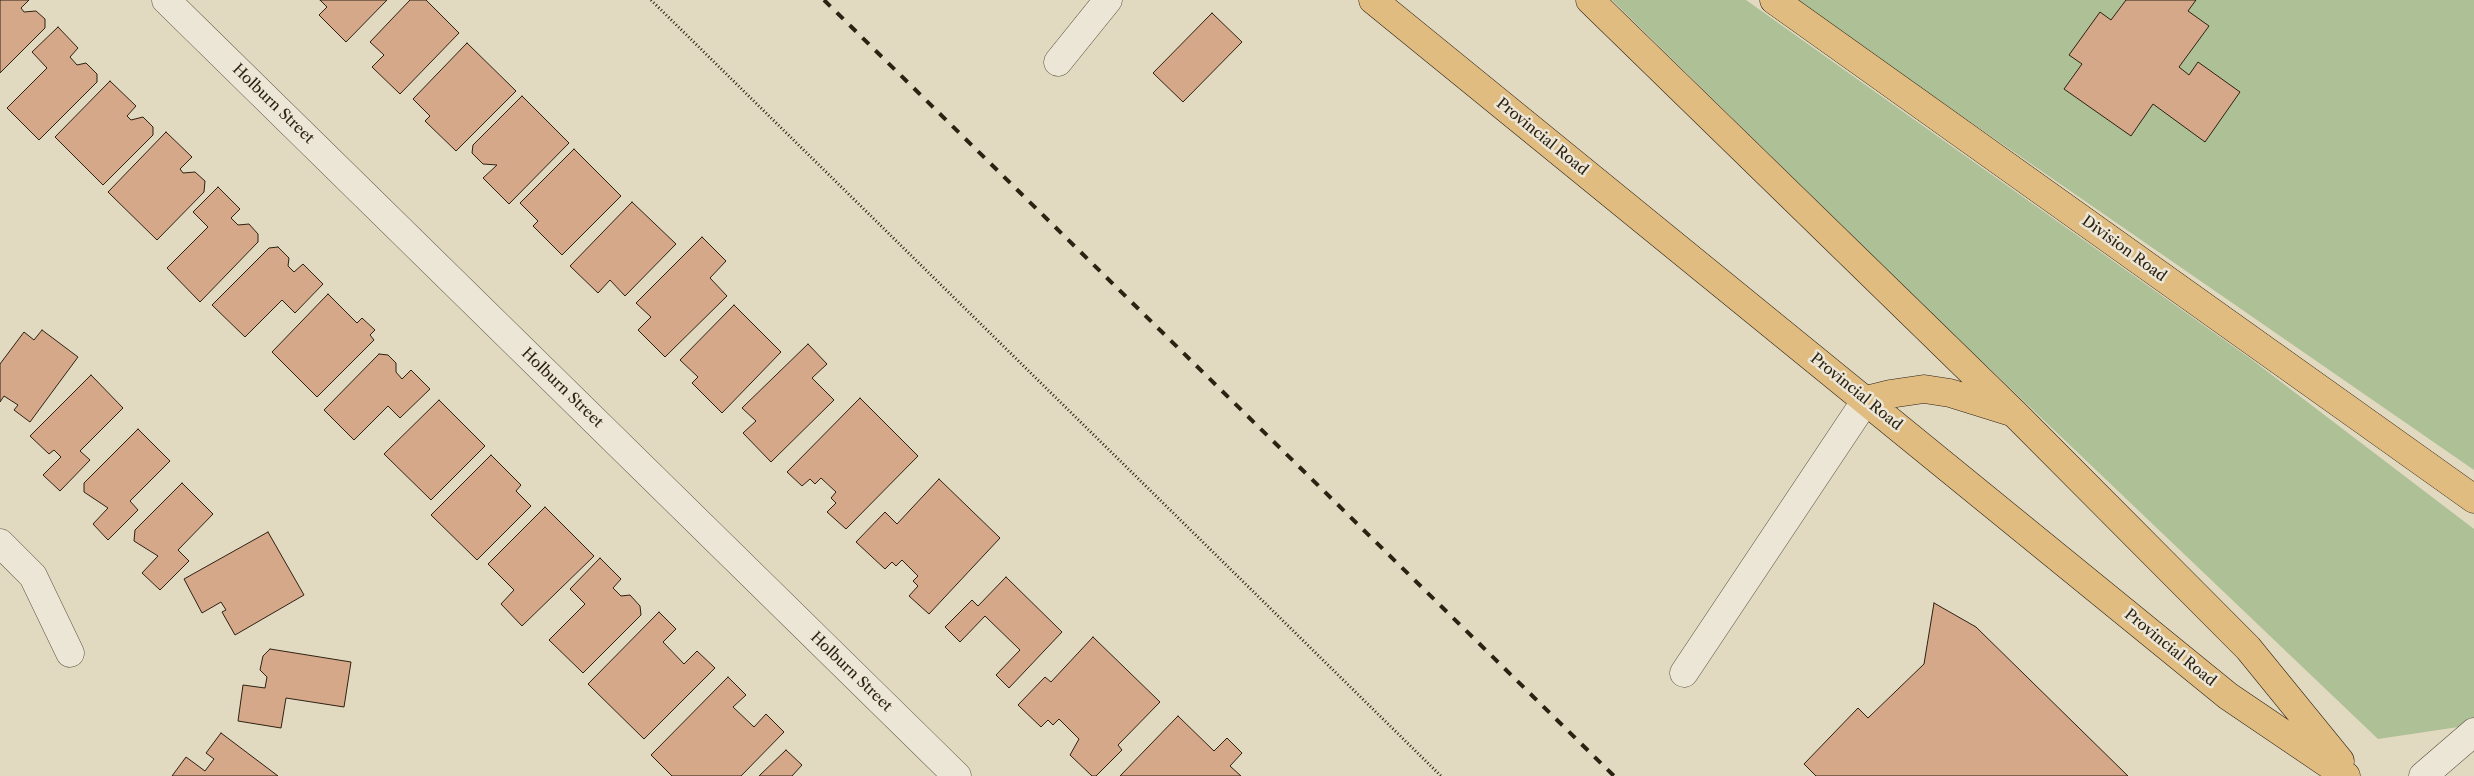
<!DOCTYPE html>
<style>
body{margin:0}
canvas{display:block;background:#e1d9c0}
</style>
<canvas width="2474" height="776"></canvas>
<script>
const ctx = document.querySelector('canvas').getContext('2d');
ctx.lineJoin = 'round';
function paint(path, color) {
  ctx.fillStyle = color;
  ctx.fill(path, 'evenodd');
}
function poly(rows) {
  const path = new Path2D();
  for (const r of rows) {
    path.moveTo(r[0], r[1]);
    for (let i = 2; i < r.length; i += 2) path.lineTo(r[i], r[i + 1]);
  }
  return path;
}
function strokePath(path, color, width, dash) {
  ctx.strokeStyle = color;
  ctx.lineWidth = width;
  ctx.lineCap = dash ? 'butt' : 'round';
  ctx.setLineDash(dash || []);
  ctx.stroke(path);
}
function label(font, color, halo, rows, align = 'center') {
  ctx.font = font + ' "Libre Caslon Text",serif';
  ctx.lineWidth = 5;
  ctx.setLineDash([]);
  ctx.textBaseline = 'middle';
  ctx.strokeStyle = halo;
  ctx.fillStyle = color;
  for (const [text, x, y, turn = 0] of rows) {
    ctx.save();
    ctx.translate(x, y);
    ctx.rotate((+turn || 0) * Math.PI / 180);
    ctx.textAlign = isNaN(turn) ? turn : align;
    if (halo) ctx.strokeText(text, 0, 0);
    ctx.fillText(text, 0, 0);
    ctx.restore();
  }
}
paint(poly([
 [1612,0,1746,0,2251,359,2474,529,2474,717,2465,726,2378,739,1923,305],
 [1794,0,2474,0,2474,470]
]), '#aec096');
const building = poly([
 [0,0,29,0,21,8,24,12,36,11,45,19,45,28,0,73,0,0],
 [320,0,387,0,346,42,319,15,327,7,320,0],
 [410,0,426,0,459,33,400,94,372,67,384,55,370,42,410,0],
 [2126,0,2196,0,2188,11,2209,26,2179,67,2189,75,2198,62,2240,92,2205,142,2153,104,2131,136,2064,89,2082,64,2069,55,2100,12,2111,20,2126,0],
 [1212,13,1242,42,1183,102,1153,73,1212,13],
 [58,27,78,48,70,57,77,65,86,63,97,74,97,82,39,140,7,108,47,68,32,52,58,27],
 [467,43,516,91,456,151,425,121,430,116,413,99,467,43],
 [110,81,136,106,127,116,131,120,143,117,153,127,153,135,103,185,55,137,110,81],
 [522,96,569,143,509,204,483,178,497,165,483,164,472,153,473,145,522,96],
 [166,132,192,157,180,169,183,173,195,172,205,181,204,192,157,240,108,192,166,132],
 [574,149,621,196,562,255,533,226,538,221,520,203,574,149],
 [218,187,240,209,231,218,238,225,249,224,258,234,258,242,200,302,167,268,208,227,193,212,218,187],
 [632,202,676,244,625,296,610,280,598,293,570,266,632,202],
 [702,237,726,261,710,278,727,296,665,357,638,330,651,317,636,303,702,237],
 [278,247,289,258,288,266,294,272,303,264,323,284,295,313,282,300,245,337,212,305,269,248,278,247],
 [328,294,357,323,362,318,375,330,370,335,374,340,317,397,272,352,328,294],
 [734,305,781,352,722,413,692,383,698,377,680,360,734,305],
 [42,330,78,357,30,422,14,410,18,405,4,396,0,402,0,364,24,332,34,340,42,330],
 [808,344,827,364,812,378,834,400,771,462,743,433,756,421,742,408,808,344],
 [379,354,388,355,396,363,396,372,402,379,411,370,430,389,400,418,388,406,354,440,324,410,379,354],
 [91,375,123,408,80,451,90,460,60,491,43,475,61,457,54,450,49,454,30,436,91,375],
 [860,398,918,456,846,529,827,512,836,503,831,498,836,492,821,478,815,484,810,479,802,486,787,472,860,398],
 [439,400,485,446,431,500,384,454,439,400],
 [138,429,170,461,130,501,138,510,108,540,93,524,108,508,84,492,84,483,138,429],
 [491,455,521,485,516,491,531,506,477,560,431,515,491,455],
 [939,479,1000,538,929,614,909,596,918,586,913,581,918,576,902,560,896,566,892,562,885,569,856,542,885,512,897,524,939,479],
 [182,483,213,514,178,550,189,561,160,590,142,573,158,556,134,541,135,530,182,483],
 [545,507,594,556,522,626,501,604,514,590,488,564,545,507],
 [268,532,304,595,235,635,222,612,226,610,221,602,202,613,184,579,268,532],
 [600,558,621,579,613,588,621,596,630,595,640,606,641,615,583,673,549,640,585,604,570,589,600,558],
 [1006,577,1062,632,1009,688,996,675,1020,650,985,616,960,642,945,627,972,600,978,606,1006,577],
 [1934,603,1976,627,2128,776,1816,776,1804,764,1858,708,1868,718,1924,664,1934,603],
 [659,612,676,629,663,642,684,664,697,651,715,668,644,739,588,684,659,612],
 [1093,637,1160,702,1118,745,1122,750,1096,776,1092,776,1070,755,1079,739,1059,719,1053,725,1048,720,1041,727,1018,705,1045,677,1051,682,1093,637],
 [270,649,351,662,344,707,286,698,281,728,238,721,243,685,265,688,267,677,260,670,263,656,270,649],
 [728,677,746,695,733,707,754,727,766,714,784,732,741,776,672,776,651,755,728,677],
 [1178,716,1214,751,1227,738,1242,753,1230,766,1241,776,1120,776,1178,716],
 [221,733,278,776,172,776,186,757,205,771,214,759,206,753,221,733],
 [786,750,802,765,792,776,759,776,786,750]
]);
paint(building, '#d6a88a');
strokePath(building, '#2d2112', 1);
const minor = poly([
 [166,0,957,776],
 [1058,62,1108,0],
 [0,543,33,576,70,653],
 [1684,673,1866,400],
 [2423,776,2474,732]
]);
const major = poly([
 [1373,0,2228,696,2346,776],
 [1590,0,2014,413,2248,648,2340,761],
 [1774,0,2474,499],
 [1866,400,1890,394,1924,389,1950,393,2011,412]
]);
strokePath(minor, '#5a4f3e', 29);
strokePath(major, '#2d2112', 29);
strokePath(poly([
 [651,0,1441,776]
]), '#2d2112', 3, [1, 2.5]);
strokePath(minor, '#ece6d6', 28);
strokePath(major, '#e0bc80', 28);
strokePath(poly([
 [824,0,1614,776]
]), '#2d2112', 4, [9, 9]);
label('15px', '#2d2112', '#ece6d6', [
 ["Holburn Street",273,104,44],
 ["Provincial Road",1542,137,39],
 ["Division Road",2124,249,36],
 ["Holburn Street",562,388,44],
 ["Provincial Road",1856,392,39],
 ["Provincial Road",2170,648,39],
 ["Holburn Street",851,672,44]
]);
</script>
